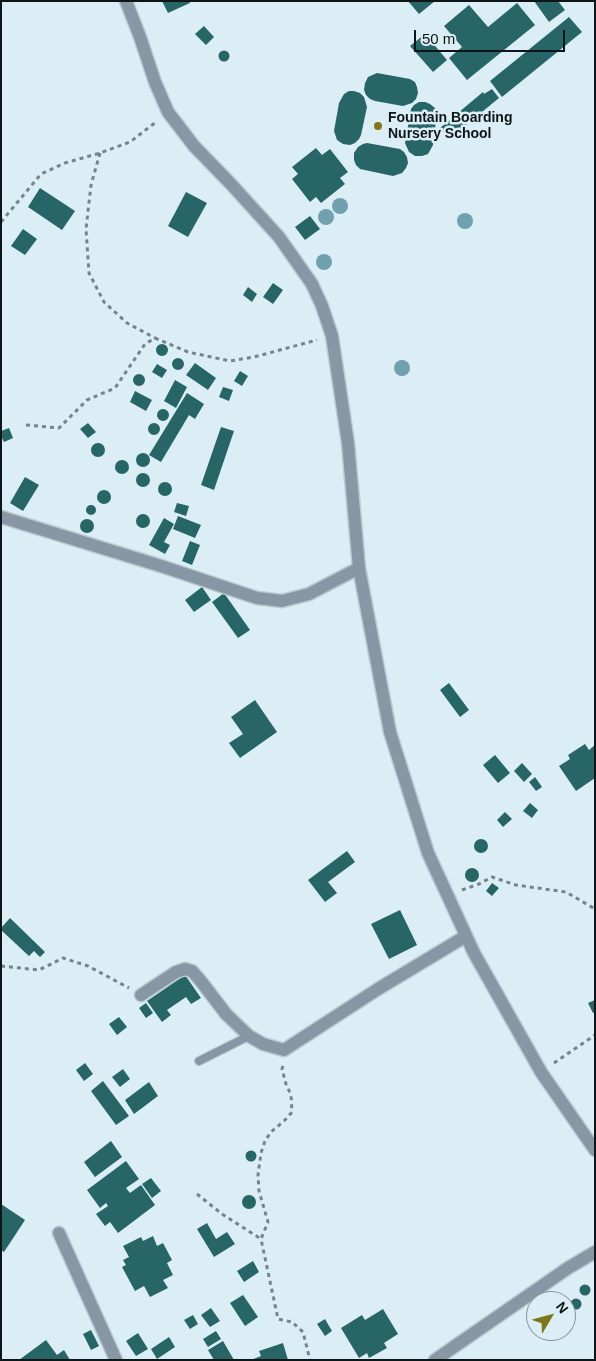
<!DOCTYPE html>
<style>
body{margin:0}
#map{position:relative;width:596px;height:1361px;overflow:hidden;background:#dbeef6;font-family:Helvetica,sans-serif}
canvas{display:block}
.frame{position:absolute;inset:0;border:2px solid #0e1517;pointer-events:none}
.north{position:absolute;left:526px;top:1291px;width:50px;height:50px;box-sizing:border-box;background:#dbeef6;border:1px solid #89979d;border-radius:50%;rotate:53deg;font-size:14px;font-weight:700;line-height:20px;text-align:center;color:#0e1517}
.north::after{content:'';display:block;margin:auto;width:18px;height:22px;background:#807518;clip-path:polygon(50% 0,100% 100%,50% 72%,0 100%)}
.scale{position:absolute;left:414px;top:30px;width:151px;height:22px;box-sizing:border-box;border:2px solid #0e1517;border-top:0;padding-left:6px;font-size:15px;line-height:18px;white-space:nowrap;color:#0e1517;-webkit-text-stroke:4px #dbeef6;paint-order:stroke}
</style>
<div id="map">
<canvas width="596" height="1361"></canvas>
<div class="frame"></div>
<div class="north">N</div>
<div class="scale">50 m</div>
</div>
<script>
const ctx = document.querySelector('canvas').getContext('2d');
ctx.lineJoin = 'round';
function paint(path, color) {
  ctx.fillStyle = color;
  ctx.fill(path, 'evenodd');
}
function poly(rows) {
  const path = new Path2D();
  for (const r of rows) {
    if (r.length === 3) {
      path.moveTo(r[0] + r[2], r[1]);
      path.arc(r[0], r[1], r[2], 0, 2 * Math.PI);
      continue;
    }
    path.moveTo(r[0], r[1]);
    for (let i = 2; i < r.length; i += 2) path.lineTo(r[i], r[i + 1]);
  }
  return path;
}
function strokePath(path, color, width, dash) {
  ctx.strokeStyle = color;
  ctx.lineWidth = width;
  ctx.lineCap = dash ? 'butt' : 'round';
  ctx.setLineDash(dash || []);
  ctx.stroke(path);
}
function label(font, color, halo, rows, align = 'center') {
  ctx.font = font + ' Helvetica,sans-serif';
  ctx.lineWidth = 5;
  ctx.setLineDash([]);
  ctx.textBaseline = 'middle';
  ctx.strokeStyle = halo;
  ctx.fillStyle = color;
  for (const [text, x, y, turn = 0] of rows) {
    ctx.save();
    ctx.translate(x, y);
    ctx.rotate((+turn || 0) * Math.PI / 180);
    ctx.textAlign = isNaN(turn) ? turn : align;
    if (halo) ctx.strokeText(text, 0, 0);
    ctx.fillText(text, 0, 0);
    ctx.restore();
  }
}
paint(poly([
 [162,1,189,1,190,3,168,13],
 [408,1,435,1,419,14],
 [534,1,558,1,565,10,549,22],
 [517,3,535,25,467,80,449,58,462,47,444,26,469,5,488,27],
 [569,17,582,32,502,97,490,81],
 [204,26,214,37,206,45,195,34],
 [425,34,447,60,433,72,410,46],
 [224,56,5.5],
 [377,73,410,79,415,82,417,87,418,93,416,99,412,103,403,106,375,101,370,99,366,95,364,90,365,83,368,77],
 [492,89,499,98,449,139,440,128,483,92,484,94],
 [349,91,354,91,360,93,364,97,367,107,361,135,359,139,355,143,350,145,343,144,337,140,334,131,339,103,344,94],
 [419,102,425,102,430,104,435,108,437,113,433,145,428,154,422,156,415,156,409,152,405,143,411,109,414,105],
 [367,143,400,149,404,152,407,157,408,163,406,168,402,173,393,176,360,169,356,165,354,160,354,153,358,147,363,144],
 [316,148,322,155,330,149,348,172,340,178,345,184,321,203,316,197,310,202,292,179,298,174,292,167],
 [40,188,75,211,62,230,28,207],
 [186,192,207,203,188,237,168,226],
 [310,216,320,229,305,240,295,227],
 [23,229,37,239,25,255,11,246],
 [273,283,283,290,273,304,263,297],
 [248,287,257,294,252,302,243,295],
 [162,350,6],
 [178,364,6],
 [195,363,216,378,208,390,186,375],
 [157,364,167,370,162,378,152,372],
 [240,371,248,376,242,386,234,381],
 [139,380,6],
 [175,380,187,387,176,408,164,401],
 [223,387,233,390,229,401,219,397],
 [135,391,152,400,146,411,130,402],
 [187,393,204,404,195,419,189,415,161,462,149,455],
 [163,415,6],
 [154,429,6],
 [88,423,96,432,88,438,80,429],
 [221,427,234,431,214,490,201,485],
 [9,428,13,438,4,442,1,436,1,431],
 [98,450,7],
 [143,460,7],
 [122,467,7],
 [143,480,7],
 [25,477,39,485,23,511,10,503],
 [165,489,7],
 [104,497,7],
 [177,503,189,506,186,516,174,512],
 [91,510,5],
 [143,521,7],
 [178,516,201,525,195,538,173,529],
 [164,518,174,524,164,542,170,545,165,554,149,545],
 [87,526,7],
 [190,541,200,545,192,565,182,561],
 [202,587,211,600,194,612,185,600],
 [224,593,250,630,238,638,212,602],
 [449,683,469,710,460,717,440,690],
 [255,700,277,732,240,758,229,743,243,734,231,717],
 [585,744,589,750,595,745,595,778,576,791,559,766,570,759,568,755],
 [495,755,510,773,498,783,483,765],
 [522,763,532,774,524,782,514,771],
 [535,777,542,787,536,791,529,782],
 [530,803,538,810,532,818,523,811],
 [505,812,512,819,503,827,497,820],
 [481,846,7],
 [347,851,355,862,328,882,337,893,325,902,308,880],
 [472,875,7],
 [492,883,499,888,492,896,486,891],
 [400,910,417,945,389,959,371,924],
 [10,918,45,952,40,957,34,951,29,956,1,930,1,928],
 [185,975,201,998,191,1004,186,997,167,1010,171,1015,162,1022,147,1001],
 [595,1000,595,1012,593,1013,588,1003],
 [146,1003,153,1013,146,1018,139,1008],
 [119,1017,127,1027,117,1035,109,1024],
 [85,1063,93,1074,84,1081,76,1070],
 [123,1069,130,1079,120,1087,112,1077],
 [103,1081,129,1116,116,1125,91,1091],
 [149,1082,158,1096,134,1114,125,1100],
 [111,1141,122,1157,95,1177,84,1162],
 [251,1156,5.5],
 [126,1161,139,1179,126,1188,130,1193,141,1185,155,1205,118,1233,110,1222,105,1226,96,1214,108,1206,106,1203,100,1208,87,1190],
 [151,1178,161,1191,152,1198,142,1184],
 [249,1202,7],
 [1,1204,25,1220,4,1252,1,1250],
 [207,1223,216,1239,227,1232,235,1244,214,1257,197,1229],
 [153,1236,157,1246,163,1243,172,1260,167,1263,173,1275,163,1280,168,1288,150,1297,144,1286,135,1291,122,1267,126,1265,123,1260,129,1257,123,1246,141,1237,143,1241],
 [253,1261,259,1272,244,1282,237,1271],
 [585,1290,5.5],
 [243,1295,258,1317,245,1326,230,1303],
 [576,1304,5.5],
 [211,1308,220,1321,210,1327,201,1315],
 [383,1309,398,1334,384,1343,387,1348,369,1358,367,1353,359,1358,341,1328,362,1315,365,1320],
 [193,1315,198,1324,190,1329,184,1320],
 [325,1319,332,1331,325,1336,317,1324],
 [91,1330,99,1346,91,1350,83,1334],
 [216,1331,221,1339,208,1347,203,1339],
 [138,1333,148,1349,136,1356,126,1341],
 [169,1337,175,1347,157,1359,151,1349],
 [46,1340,57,1355,64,1350,70,1360,19,1360],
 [223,1341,234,1360,214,1360,208,1350],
 [283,1343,288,1360,251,1360,261,1356,259,1351]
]), '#276567');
const service = poly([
 [199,1061,249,1036]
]);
const minor = poly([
 [126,1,140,37,155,82,168,112,194,146,230,183,279,237,312,284,322,306,332,336,348,443,359,568,390,732,428,853,474,953,541,1072,595,1150],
 [1,517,161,566,257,598,282,601,309,594,359,568],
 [141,995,176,972,185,969,192,971,200,980,226,1014,249,1036,263,1044,284,1050,378,989,466,936],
 [59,1233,116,1360],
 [435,1360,568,1268,595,1252]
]);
strokePath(service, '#bacbd2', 10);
strokePath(minor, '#bacbd2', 15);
strokePath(poly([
 [100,153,91,185,86,229,89,273,104,302,127,323,155,338],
 [1,222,41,174,65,163,100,153,130,142,156,122],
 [26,425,59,428,87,400,115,388,145,344,155,338,188,352,230,361,254,357,317,340],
 [462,890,479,884,492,877,516,885,566,892,595,909],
 [1,966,39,970,63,958,88,966,129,988],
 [554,1063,595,1035],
 [283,1066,282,1069,286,1084,291,1095,292,1112,284,1121,271,1132,265,1141,261,1153,258,1175,259,1191,268,1222,261,1239,278,1319,292,1322,303,1332,310,1360],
 [197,1194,222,1214,261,1239]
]), '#768388', 3, [4, 4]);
strokePath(service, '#8797a6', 8);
strokePath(minor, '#8797a6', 12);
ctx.fillStyle = '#71a0af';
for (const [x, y] of [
 [340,206],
 [326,217],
 [465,221],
 [324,262],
 [402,368]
]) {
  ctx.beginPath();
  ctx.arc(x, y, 8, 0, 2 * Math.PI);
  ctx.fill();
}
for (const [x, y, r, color] of [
 [378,126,5,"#807518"]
]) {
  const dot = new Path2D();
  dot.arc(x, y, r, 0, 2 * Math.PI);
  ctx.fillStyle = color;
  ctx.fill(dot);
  strokePath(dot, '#dbeef6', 2);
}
label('bold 14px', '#0e1517', '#dbeef6', [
 ["Fountain Boarding",388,118],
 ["Nursery School",388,134]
], 'left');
</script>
